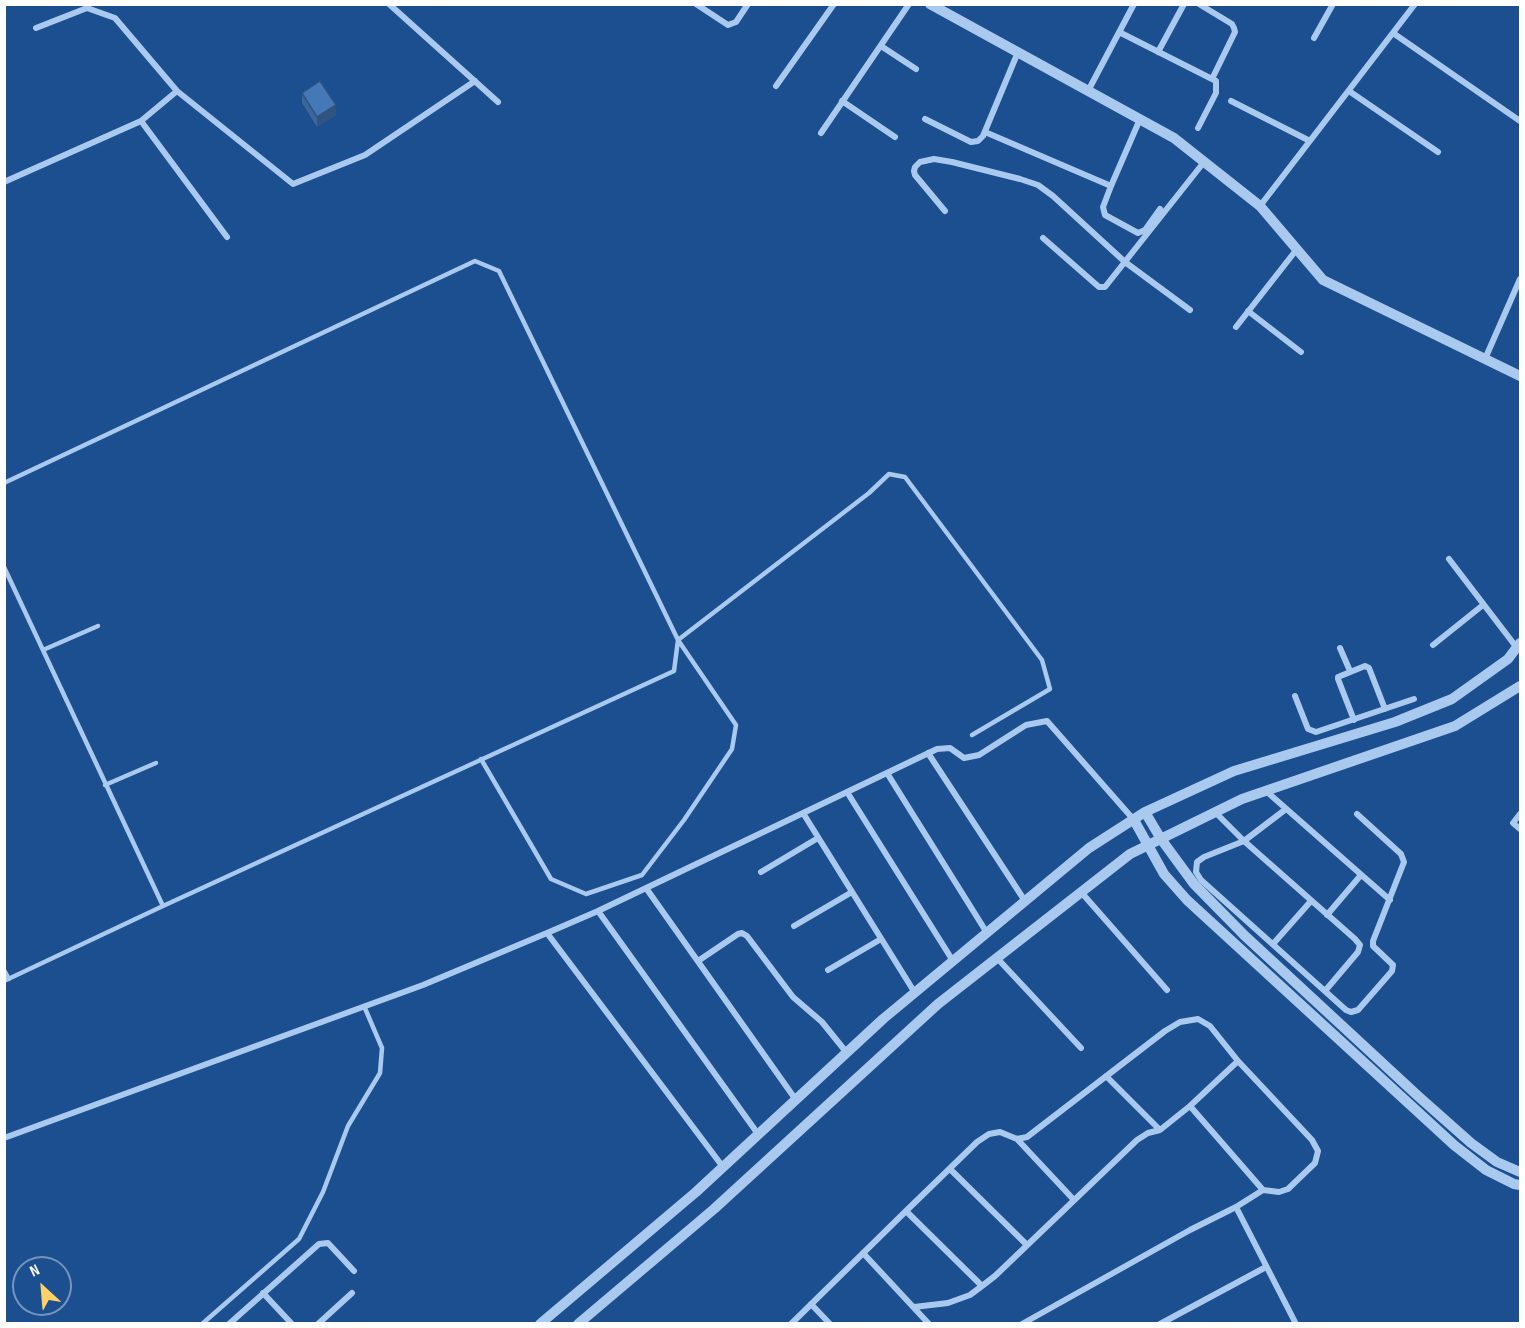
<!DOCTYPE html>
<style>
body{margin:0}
#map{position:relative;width:1525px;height:1328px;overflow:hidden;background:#1b4f8f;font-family:"Sofia Sans Condensed",sans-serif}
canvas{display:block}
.frame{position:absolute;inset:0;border:6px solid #fff;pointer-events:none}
.north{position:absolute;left:12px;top:1256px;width:60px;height:60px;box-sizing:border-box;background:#1b4f8f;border:2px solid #7695bc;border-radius:50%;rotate:334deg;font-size:16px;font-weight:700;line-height:24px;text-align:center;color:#fff}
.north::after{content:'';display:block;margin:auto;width:21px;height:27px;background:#ffd166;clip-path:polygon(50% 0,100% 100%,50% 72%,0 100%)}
</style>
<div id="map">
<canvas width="1525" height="1328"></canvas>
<div class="frame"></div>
<div class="north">N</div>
</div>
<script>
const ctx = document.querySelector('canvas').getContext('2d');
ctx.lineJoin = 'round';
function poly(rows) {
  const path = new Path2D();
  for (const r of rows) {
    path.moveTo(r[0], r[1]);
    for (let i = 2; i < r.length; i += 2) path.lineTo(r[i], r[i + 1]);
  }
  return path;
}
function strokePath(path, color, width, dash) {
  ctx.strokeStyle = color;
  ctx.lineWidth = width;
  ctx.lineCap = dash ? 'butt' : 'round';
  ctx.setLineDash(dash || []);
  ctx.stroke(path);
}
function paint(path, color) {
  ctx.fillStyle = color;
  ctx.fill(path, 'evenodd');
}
strokePath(poly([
 [4,483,475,261,499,271,678,640,674,671,163,906,4,981],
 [4,567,163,906],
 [43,650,98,626],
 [481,759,551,879,586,894,642,875,684,820,732,749,736,725,678,640,869,493,889,474,905,477,1042,660,1050,689,972,735],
 [105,785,156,763],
 [4,970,9,979],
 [202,1324,299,1239,323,1192,348,1126,380,1073,382,1048,364,1006]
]), '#a9c9ee', 4.5);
strokePath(poly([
 [389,4,498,102],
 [696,4,728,25,736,22,748,4],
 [1199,4,1232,24,1234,28,1235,32,1212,79],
 [36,28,87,8,115,18,177,91,293,184,365,155,475,81],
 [1119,32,1216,81,1216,93,1198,128],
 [1393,33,1520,121],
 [1314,38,1333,4],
 [881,46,916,69],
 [1158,52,1184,4],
 [776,86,834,4],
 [1088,91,1134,4],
 [1349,91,1438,152],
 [842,101,895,137],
 [1231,101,1310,141],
 [925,119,971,142,978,141,983,136,1018,52],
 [141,121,227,237],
 [985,132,1111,186,1140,119],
 [821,133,909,4],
 [4,182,141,121,177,91],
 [1111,186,1103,207,1105,215,1138,233,1145,230,1160,209],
 [1260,206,1415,4],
 [945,211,915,175,914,171,915,167,920,162,934,159,952,162,1020,179,1038,185,1053,196,1125,262,1190,310],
 [1043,238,1099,287,1105,287,1204,162],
 [1248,311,1301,352],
 [1236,327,1297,249],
 [1485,359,1520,279],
 [1449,559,1517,648],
 [1433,645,1483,605],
 [1340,648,1350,671],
 [1295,696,1308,729,1316,732,1414,699],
 [1354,720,1338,679,1338,677,1365,666,1369,668,1385,709],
 [928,753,1025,901],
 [887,773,987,933],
 [1266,791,1390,900],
 [847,792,953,961],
 [1286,809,1244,841,1204,857,1197,862,1196,872,1201,880,1346,1010,1351,1012,1358,1010,1392,971,1393,965,1373,946,1373,941,1404,862,1401,854,1357,814],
 [1215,812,1244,841,1355,939,1360,945,1358,952,1325,991],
 [803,813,915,993],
 [1520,814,1513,823,1520,829],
 [761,872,818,838],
 [646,888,796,1100],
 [1081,892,1167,990],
 [598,911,758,1134],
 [1327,915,1361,875],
 [794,926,852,892],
 [547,933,723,1167],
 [1273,944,1311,901],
 [997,958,1081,1048],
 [698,961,738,934,742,933,747,936,793,997,822,1022,847,1053],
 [828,970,881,939],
 [1106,1076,1160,1130],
 [1190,1106,1263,1190,1279,1192,1288,1189,1315,1163,1318,1151,1312,1140,1238,1061],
 [4,1138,423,985,547,933,598,911,937,749,950,748,964,758,979,755,1026,725,1047,721,1134,820],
 [1017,1139,1074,1200],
 [950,1169,1027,1245],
 [1236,1207,1263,1190],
 [863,1253,929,1324],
 [263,1293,292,1324],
 [811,1304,830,1324],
 [914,1307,948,1303,970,1295,982,1286],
 [229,1324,319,1244,328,1243,354,1271],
 [318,1324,352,1293],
 [791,1324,906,1211,977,1142,989,1134,1000,1132,1017,1139,1027,1137,1165,1031,1180,1022,1198,1019,1210,1026,1238,1061,1190,1106,1160,1130,1148,1133,1137,1140,995,1276,982,1286,906,1211],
 [1022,1324,1190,1230,1236,1207,1296,1324],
 [1160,1324,1266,1267]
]), '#a9c9ee', 6);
strokePath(poly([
 [930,4,1174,138,1260,206,1323,280,1520,376],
 [1145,812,1161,839,1194,884,1244,935,1418,1096,1471,1143,1497,1162,1520,1172],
 [1134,820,1164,874,1187,900,1454,1145,1486,1170,1514,1184,1520,1185],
 [540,1324,696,1192,883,1019,1089,848,1145,812,1234,771,1395,722,1452,699,1508,659,1520,643],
 [578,1324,714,1209,938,1004,1130,854,1242,799,1455,726,1520,686]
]), '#a9c9ee', 10);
paint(poly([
 [302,93,336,115,317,127,302,103]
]), '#3a679d');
paint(poly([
 [336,105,336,115,317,127,317,117]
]), '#305480');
const building = poly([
 [320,81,336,105,317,117,302,93,320,81]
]);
paint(building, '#4478b7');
strokePath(building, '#305480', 1.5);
</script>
